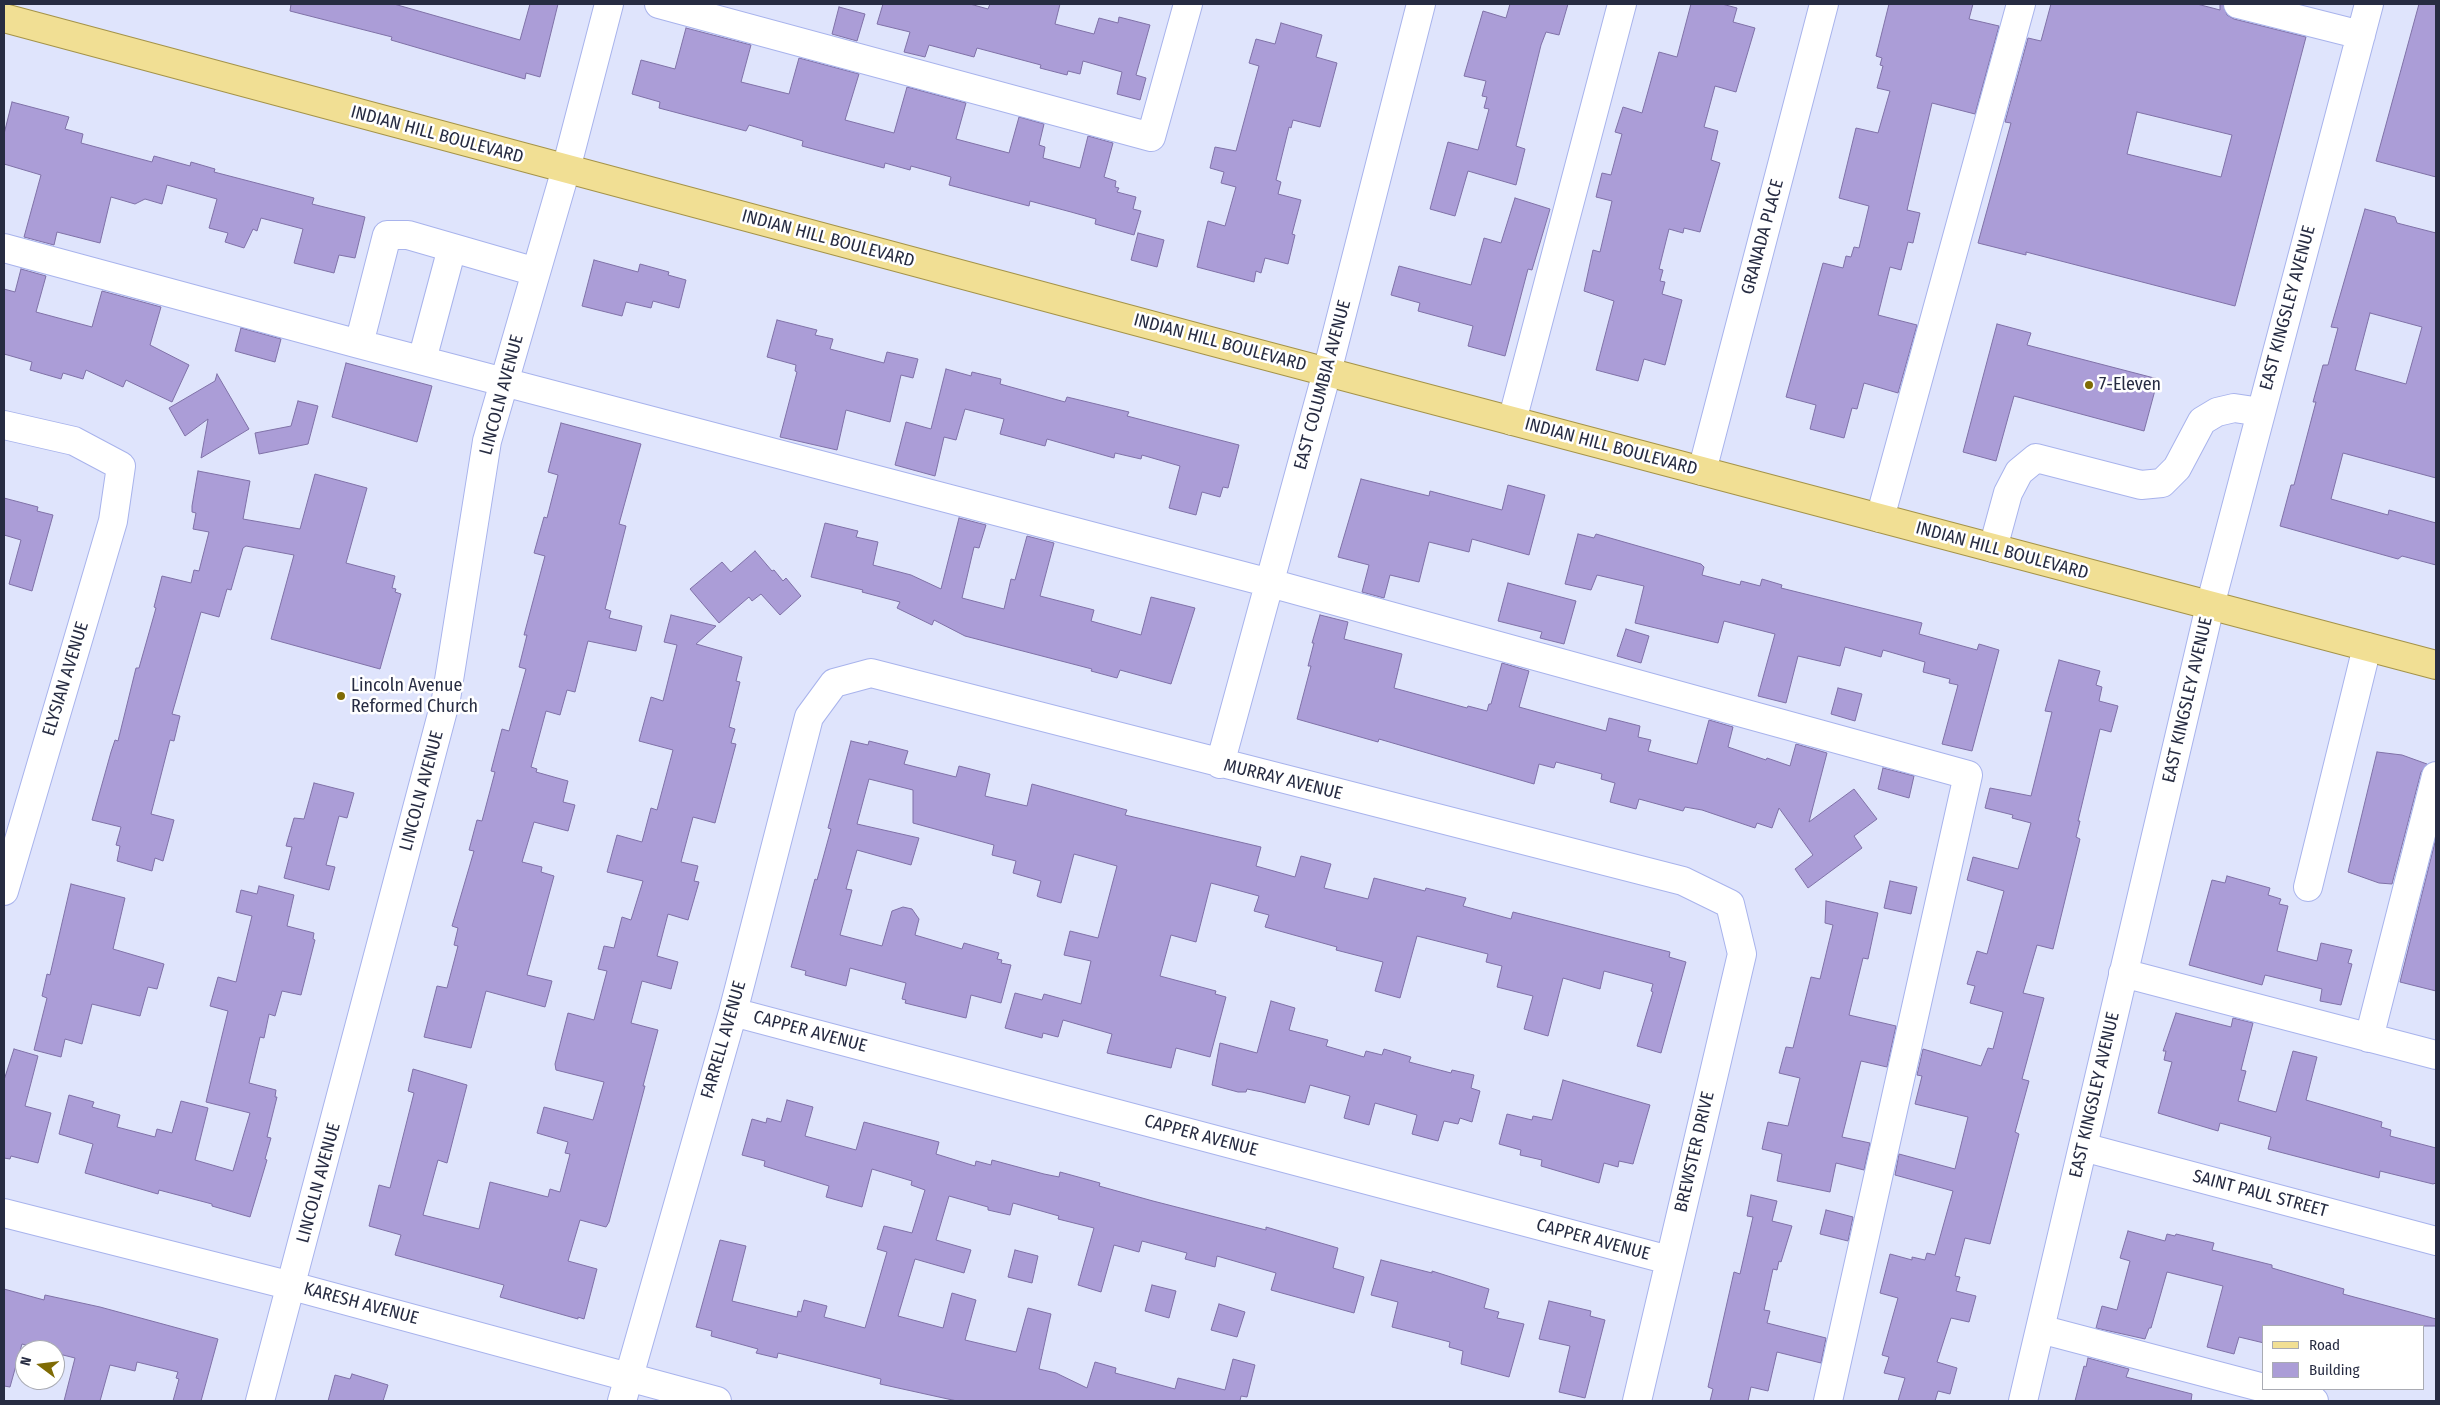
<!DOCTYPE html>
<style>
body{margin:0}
#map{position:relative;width:2440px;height:1405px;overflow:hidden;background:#dfe4fc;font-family:"Fira Sans Condensed",sans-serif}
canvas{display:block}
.frame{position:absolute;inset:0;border:5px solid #272c42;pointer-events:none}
.legend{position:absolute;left:2262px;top:1325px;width:162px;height:65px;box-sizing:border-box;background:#fff;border:1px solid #a9abb3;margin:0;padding:6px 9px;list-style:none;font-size:15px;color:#272c42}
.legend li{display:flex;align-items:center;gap:10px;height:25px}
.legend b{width:25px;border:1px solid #a9abb3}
.north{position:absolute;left:15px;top:1340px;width:50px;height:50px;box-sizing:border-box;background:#fff;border:1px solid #a9abb3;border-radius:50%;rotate:285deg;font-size:14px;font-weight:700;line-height:20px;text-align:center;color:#272c42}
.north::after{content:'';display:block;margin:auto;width:18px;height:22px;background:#7f6b04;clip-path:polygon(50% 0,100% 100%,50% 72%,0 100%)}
</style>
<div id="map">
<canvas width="2440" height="1405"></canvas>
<div class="frame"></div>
<ul class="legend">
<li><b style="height:6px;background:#f1df94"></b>Road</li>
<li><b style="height:14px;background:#ab9dd7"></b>Building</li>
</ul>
<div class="north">N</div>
</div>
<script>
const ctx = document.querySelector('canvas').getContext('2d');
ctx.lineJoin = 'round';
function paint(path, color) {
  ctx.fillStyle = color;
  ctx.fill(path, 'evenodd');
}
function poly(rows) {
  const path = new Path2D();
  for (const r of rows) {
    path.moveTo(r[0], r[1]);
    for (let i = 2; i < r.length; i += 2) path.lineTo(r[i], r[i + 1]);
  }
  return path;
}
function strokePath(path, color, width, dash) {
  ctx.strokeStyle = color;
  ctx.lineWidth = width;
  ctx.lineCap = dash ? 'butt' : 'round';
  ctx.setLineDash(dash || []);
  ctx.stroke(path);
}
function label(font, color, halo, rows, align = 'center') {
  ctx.font = font + ' "Fira Sans Condensed",sans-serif';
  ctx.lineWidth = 5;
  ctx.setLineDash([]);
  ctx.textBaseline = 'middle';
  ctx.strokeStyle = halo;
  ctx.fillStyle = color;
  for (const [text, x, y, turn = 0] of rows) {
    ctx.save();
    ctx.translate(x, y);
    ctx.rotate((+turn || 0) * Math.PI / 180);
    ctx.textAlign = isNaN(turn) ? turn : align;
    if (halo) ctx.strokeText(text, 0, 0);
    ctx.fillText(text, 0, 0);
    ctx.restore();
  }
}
const building = poly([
 [291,4,394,4,520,40,530,4,558,4,540,77,526,73,525,79,391,40,392,37,290,11,291,4],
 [883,4,970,4,988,9,990,4,1060,4,1055,24,1094,34,1099,18,1118,23,1119,17,1150,25,1136,75,1146,78,1140,100,1117,94,1122,72,1083,61,1080,74,1068,71,1067,75,1040,68,1041,65,977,48,974,57,929,45,925,57,904,52,910,32,877,24,883,4],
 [1510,4,1568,4,1559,35,1546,32,1541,45,1516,146,1525,149,1516,185,1468,171,1455,216,1430,209,1448,142,1478,150,1489,109,1484,108,1487,97,1482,96,1486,81,1464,76,1483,11,1506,18,1510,4],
 [1691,4,1722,4,1737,8,1733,22,1755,28,1736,92,1715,86,1704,127,1718,131,1711,160,1720,163,1700,232,1684,228,1683,233,1669,229,1659,269,1663,270,1660,281,1665,282,1662,294,1682,300,1665,365,1644,359,1638,381,1596,370,1614,301,1584,291,1593,250,1600,252,1612,201,1596,197,1602,173,1611,175,1622,134,1615,132,1623,107,1642,113,1659,52,1677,57,1691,4],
 [1889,4,1973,4,1969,19,1999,26,1975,114,1932,103,1907,210,1920,213,1913,243,1908,242,1901,270,1890,267,1878,315,1917,325,1898,393,1864,383,1857,409,1852,408,1844,438,1810,429,1816,405,1786,397,1823,263,1843,268,1846,256,1851,257,1854,247,1859,248,1869,206,1839,198,1856,128,1878,133,1890,91,1877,88,1883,66,1880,65,1882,58,1876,56,1889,4],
 [2051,4,2197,4,2220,10,2220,4,2223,4,2227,15,2234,19,2306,37,2235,306,2026,252,2026,255,1978,243,2011,123,2005,122,2028,38,2041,41,2051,4],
 [2137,112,2232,135,2221,177,2127,154,2137,112],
 [2419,4,2436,4,2436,177,2376,161,2419,4],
 [839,7,865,14,857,41,832,34,839,7],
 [1281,23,1322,35,1316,57,1337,63,1320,127,1293,120,1291,128,1289,127,1276,180,1281,182,1278,194,1301,200,1292,234,1295,235,1288,264,1265,258,1261,273,1256,271,1254,282,1197,267,1208,221,1225,226,1236,187,1221,183,1224,172,1210,168,1215,147,1236,151,1259,66,1249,63,1256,39,1275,44,1281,23],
 [686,28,751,45,741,82,789,94,799,58,859,74,845,120,894,133,907,87,966,103,956,139,1009,153,1019,117,1044,124,1039,145,1045,147,1043,158,1080,168,1088,136,1113,143,1104,177,1116,181,1115,187,1119,188,1117,192,1136,197,1133,209,1141,211,1134,235,1095,224,1096,219,1071,212,1030,201,1029,206,949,185,951,177,911,166,910,170,885,163,884,168,802,146,803,141,749,125,746,131,659,108,660,102,632,94,641,60,675,69,686,28],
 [12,102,69,117,65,129,83,134,81,143,152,162,154,156,190,166,191,162,215,169,214,172,314,198,312,204,365,217,355,258,339,255,334,273,294,263,303,229,261,218,257,231,253,229,244,248,225,242,228,233,209,228,217,199,167,185,162,204,145,199,135,204,111,197,100,243,57,232,54,245,24,237,41,175,4,164,4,134,12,102],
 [1515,198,1550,209,1532,270,1528,269,1505,356,1468,346,1473,326,1418,311,1420,303,1391,295,1399,266,1471,285,1484,238,1501,243,1515,198],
 [2365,209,2395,217,2397,223,2436,233,2436,478,2343,453,2331,499,2388,515,2389,510,2436,523,2436,565,2402,556,2398,559,2280,526,2291,485,2294,485,2316,402,2313,402,2323,365,2328,365,2338,328,2331,327,2365,209],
 [2370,313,2422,327,2406,384,2355,370,2370,313],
 [1138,233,1164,240,1157,267,1131,260,1138,233],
 [594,260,638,272,640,264,669,272,668,275,686,280,679,308,653,301,651,308,626,302,622,316,582,306,594,260],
 [21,269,46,276,36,312,92,327,102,291,161,307,150,345,189,365,172,402,126,380,123,387,86,370,83,379,63,373,61,379,30,370,32,362,4,354,4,289,15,292,21,269],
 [777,320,817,330,815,335,833,339,830,349,884,363,887,352,918,359,913,378,901,375,890,422,846,410,837,450,780,437,797,372,795,371,796,365,767,357,777,320],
 [1997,324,2031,333,2027,345,2158,379,2144,431,2014,396,1996,461,1963,452,1997,324],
 [241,328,281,339,275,362,235,351,241,328],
 [346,363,432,386,417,442,332,417,346,363],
 [946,369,971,376,972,372,1001,379,1000,384,1065,402,1067,397,1129,412,1127,416,1239,445,1228,488,1223,487,1220,497,1202,492,1196,515,1169,508,1180,466,1142,455,1141,459,1115,453,1114,458,1047,439,1045,446,1000,434,1004,419,965,409,956,440,944,437,935,476,895,465,906,422,931,429,946,369],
 [217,374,249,429,201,458,208,419,185,436,169,408,215,381,217,374],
 [298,401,318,406,308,444,259,454,255,433,291,426,298,401],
 [561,423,641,444,619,524,626,526,605,609,611,611,609,618,642,626,636,651,588,641,575,692,567,690,560,715,546,711,531,767,537,769,536,772,568,781,563,802,575,805,568,831,534,822,522,862,542,867,541,872,554,876,527,975,552,981,545,1007,486,991,471,1048,424,1037,437,986,447,988,458,946,454,945,458,928,452,926,474,851,469,850,477,820,482,821,495,772,491,771,502,729,509,731,526,669,519,667,527,635,524,635,545,556,534,553,544,517,547,518,558,475,548,472,561,423],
 [198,471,250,481,243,519,300,529,315,474,367,488,346,563,395,576,392,588,396,589,395,592,401,594,380,669,271,639,294,555,246,546,243,548,231,590,227,589,219,617,201,612,172,714,180,716,174,741,170,740,151,814,174,820,163,861,155,858,152,871,117,861,120,846,116,845,121,827,92,820,111,752,115,740,118,741,136,668,139,668,156,608,154,607,162,576,191,583,194,570,199,571,209,532,193,529,196,513,192,512,192,506,198,471],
 [1361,479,1429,496,1430,491,1502,510,1508,485,1545,495,1529,555,1472,539,1469,552,1429,542,1419,582,1390,575,1384,598,1362,592,1369,565,1338,557,1361,479],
 [4,498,38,507,37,511,53,515,32,591,9,584,21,540,4,535,4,498],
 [959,518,986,525,979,548,974,547,962,598,1004,609,1011,579,1015,580,1027,536,1054,543,1040,596,1094,610,1091,621,1141,635,1151,597,1195,608,1171,684,1120,670,1117,678,1091,671,1092,669,965,636,934,620,932,625,897,608,900,602,862,592,863,590,811,577,825,523,858,531,856,537,878,542,873,565,911,575,941,589,959,518],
 [1578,534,1594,538,1596,534,1701,564,1704,567,1702,575,1740,585,1741,581,1760,586,1762,579,1782,585,1781,588,1922,623,1919,634,1977,650,1979,644,1999,650,1972,751,1942,744,1958,685,1949,683,1950,679,1923,672,1925,662,1883,650,1881,657,1845,647,1840,666,1798,656,1786,703,1758,696,1775,634,1724,621,1718,643,1635,623,1644,586,1597,575,1591,590,1565,584,1578,534],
 [755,551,772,571,774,570,783,581,786,578,801,596,780,615,761,594,752,601,749,597,719,623,690,589,722,562,731,572,755,551],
 [1508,583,1576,601,1564,644,1540,638,1542,632,1498,621,1508,583],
 [671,615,716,626,696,644,742,657,736,681,740,682,729,727,735,729,731,743,736,744,715,823,693,817,681,862,698,866,694,881,699,882,688,920,668,914,657,956,678,962,671,989,642,981,631,1023,658,1030,643,1086,645,1086,609,1222,606,1227,580,1220,568,1261,597,1269,584,1319,578,1317,578,1319,500,1297,504,1285,395,1255,401,1235,369,1226,379,1185,390,1188,414,1093,408,1091,413,1069,467,1085,447,1163,438,1160,423,1215,479,1229,490,1182,548,1197,550,1189,560,1192,570,1154,565,1153,568,1142,537,1133,544,1107,593,1120,604,1082,556,1070,555,1064,568,1013,594,1020,607,971,598,969,604,946,614,948,622,917,631,920,643,881,607,872,617,835,642,842,651,808,657,810,673,750,639,741,651,697,663,701,677,645,664,642,671,615],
 [1320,615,1348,622,1344,639,1402,654,1394,688,1467,708,1468,706,1487,711,1489,704,1491,704,1502,663,1529,671,1519,707,1606,731,1609,718,1640,726,1638,737,1651,740,1648,751,1697,764,1709,720,1733,727,1728,747,1766,760,1767,758,1790,766,1796,744,1827,753,1809,822,1854,789,1877,819,1854,836,1862,848,1808,888,1795,869,1813,855,1779,808,1772,828,1757,823,1755,828,1702,810,1685,807,1683,811,1639,799,1636,809,1610,802,1615,783,1601,779,1602,774,1556,762,1554,768,1539,764,1534,784,1379,739,1378,742,1297,719,1311,666,1308,666,1314,643,1312,643,1320,615],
 [1626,629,1649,636,1641,663,1617,656,1626,629],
 [2059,660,2100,671,2096,685,2102,687,2099,701,2118,706,2111,732,2100,729,2078,821,2080,821,2076,837,2080,839,2053,949,2037,945,2023,993,2044,998,2022,1079,2029,1081,2015,1132,2019,1134,1990,1244,1965,1238,1955,1276,1960,1277,1956,1291,1976,1296,1969,1322,1951,1318,1937,1362,1957,1368,1950,1394,1938,1391,1935,1401,1898,1401,1905,1378,1884,1373,1889,1357,1882,1355,1898,1298,1880,1293,1890,1254,1912,1260,1912,1257,1925,1260,1927,1253,1935,1255,1953,1191,1895,1175,1899,1154,1955,1169,1968,1117,1915,1104,1922,1076,1917,1075,1923,1049,1981,1066,1988,1048,1993,1049,2003,1012,1970,1003,1975,986,1967,984,1977,951,1987,954,2004,891,1967,880,1973,857,2018,869,2031,823,2012,818,2013,815,1985,808,1990,788,2031,796,2052,712,2045,711,2059,660],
 [1838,688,1862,694,1855,721,1831,714,1838,688],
 [851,741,868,745,869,741,908,751,904,764,956,777,959,766,990,774,985,796,1027,806,1032,784,1127,810,1125,815,1261,847,1256,866,1295,877,1301,856,1331,864,1324,888,1368,899,1374,878,1425,891,1426,888,1466,898,1463,906,1511,919,1513,912,1670,952,1669,957,1686,962,1661,1053,1637,1046,1653,992,1651,991,1653,984,1604,971,1600,989,1563,978,1548,1036,1524,1029,1533,996,1497,987,1502,966,1486,962,1488,954,1417,936,1400,998,1375,991,1383,962,1336,950,1337,947,1265,927,1269,915,1254,911,1259,896,1211,883,1196,942,1171,935,1160,976,1216,991,1215,994,1226,997,1210,1057,1176,1048,1171,1068,1107,1053,1112,1034,1063,1020,1058,1037,1043,1033,1042,1038,1005,1028,1015,993,1042,1000,1044,994,1081,1004,1091,961,1064,955,1070,931,1098,938,1117,866,1074,854,1061,903,1039,897,1037,896,1041,881,1013,873,1016,861,992,855,994,845,913,823,913,790,869,779,857,824,919,838,911,865,857,850,846,889,852,890,840,935,882,946,892,911,903,907,912,909,919,919,915,935,962,949,964,943,999,953,997,959,1002,960,1001,963,1011,965,1001,1003,971,995,966,1018,905,1003,906,1000,902,999,906,983,850,968,846,986,805,975,806,971,791,967,815,879,817,880,831,829,828,828,851,741],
 [2377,752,2402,755,2427,764,2421,772,2392,884,2379,883,2348,872,2377,752],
 [1883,768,1914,776,1909,798,1878,789,1883,768],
 [314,783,354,793,347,818,339,816,326,865,335,867,329,890,284,878,292,847,286,846,294,818,304,819,314,783],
 [2436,838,2436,991,2400,982,2436,838],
 [2227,876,2270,888,2268,895,2281,899,2279,904,2288,906,2277,951,2317,961,2321,943,2352,950,2348,963,2352,964,2341,1005,2320,1001,2322,989,2265,975,2262,985,2189,965,2212,880,2225,883,2227,876],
 [1890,881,1917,887,1911,914,1884,908,1890,881],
 [71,884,125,898,113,949,164,964,157,989,148,987,140,1016,92,1004,82,1044,65,1039,61,1057,34,1050,47,998,42,996,47,974,50,975,71,884],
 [259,886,294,895,287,926,314,933,313,939,315,940,301,995,282,991,275,1016,269,1014,264,1038,260,1037,249,1083,276,1090,275,1097,277,1097,267,1137,271,1138,265,1159,267,1160,250,1217,212,1206,212,1204,159,1190,158,1194,85,1173,93,1144,59,1134,69,1095,94,1102,92,1107,120,1115,117,1127,155,1137,157,1129,172,1133,181,1101,208,1108,195,1160,233,1171,250,1113,206,1102,228,1011,210,1006,218,977,236,982,252,916,236,912,241,890,257,894,259,886],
 [1826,901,1878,913,1868,959,1863,958,1849,1015,1896,1026,1887,1067,1861,1061,1842,1137,1870,1143,1864,1170,1836,1163,1830,1192,1777,1181,1782,1154,1762,1149,1768,1122,1788,1126,1800,1078,1779,1073,1786,1047,1793,1048,1811,977,1820,979,1833,925,1825,923,1826,901],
 [1271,1001,1295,1008,1289,1030,1328,1040,1326,1046,1364,1057,1366,1051,1382,1055,1384,1049,1411,1057,1409,1062,1451,1073,1452,1070,1474,1075,1471,1088,1480,1091,1472,1122,1460,1118,1458,1124,1444,1121,1438,1141,1412,1134,1417,1115,1375,1103,1369,1125,1344,1118,1350,1096,1310,1085,1305,1103,1262,1092,1247,1089,1246,1092,1238,1092,1212,1085,1220,1043,1257,1053,1271,1001],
 [2176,1013,2231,1027,2233,1018,2253,1023,2241,1070,2246,1071,2238,1101,2276,1112,2293,1051,2317,1057,2306,1100,2382,1122,2381,1127,2391,1130,2390,1136,2436,1148,2436,1183,2433,1184,2380,1171,2379,1178,2268,1149,2271,1137,2220,1123,2218,1131,2158,1113,2172,1062,2164,1060,2166,1051,2163,1051,2176,1013],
 [14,1049,38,1056,25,1106,51,1113,38,1163,11,1156,10,1159,4,1158,4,1080,14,1049],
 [1563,1080,1650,1105,1633,1164,1619,1161,1618,1167,1604,1163,1599,1183,1541,1166,1542,1160,1520,1155,1521,1150,1499,1144,1507,1114,1532,1120,1533,1116,1552,1120,1563,1080],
 [787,1100,813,1107,805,1136,856,1150,864,1122,939,1142,936,1154,975,1166,976,1161,991,1165,992,1160,1044,1174,1059,1177,1060,1172,1100,1183,1099,1186,1153,1201,1266,1230,1266,1227,1338,1248,1333,1268,1364,1277,1354,1313,1271,1290,1276,1273,1217,1256,1215,1267,1185,1259,1187,1253,1142,1241,1139,1252,1114,1245,1101,1292,1078,1285,1094,1228,1058,1219,1059,1216,1013,1203,1010,1215,988,1210,988,1207,949,1196,936,1240,971,1250,964,1273,915,1259,898,1316,943,1328,952,1293,976,1300,965,1340,1016,1352,1028,1308,1051,1314,1039,1369,1056,1373,1087,1388,1095,1362,1116,1368,1115,1373,1175,1389,1178,1378,1225,1390,1233,1359,1255,1365,1247,1397,1241,1396,1240,1401,957,1401,880,1384,881,1379,778,1353,777,1358,756,1353,758,1349,711,1336,712,1331,696,1327,720,1240,746,1246,732,1301,797,1317,798,1311,801,1312,804,1300,827,1306,824,1317,865,1328,887,1252,877,1249,884,1226,912,1233,925,1190,911,1185,912,1181,872,1169,862,1207,826,1197,829,1186,764,1166,765,1161,742,1155,752,1119,766,1123,767,1118,781,1122,787,1100],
 [1751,1195,1777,1201,1772,1221,1792,1226,1781,1262,1779,1261,1777,1270,1773,1269,1764,1310,1770,1311,1767,1323,1826,1338,1821,1363,1777,1352,1768,1391,1751,1387,1748,1401,1710,1401,1713,1389,1708,1387,1734,1272,1740,1274,1753,1217,1747,1216,1751,1195],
 [1826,1210,1853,1217,1848,1241,1820,1234,1826,1210],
 [2128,1231,2165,1241,2167,1234,2175,1236,2176,1234,2214,1243,2212,1250,2272,1265,2272,1268,2344,1289,2343,1294,2436,1319,2436,1326,2264,1326,2264,1343,2239,1337,2234,1354,2207,1347,2223,1286,2167,1272,2151,1328,2149,1328,2145,1339,2096,1328,2102,1306,2117,1310,2130,1261,2120,1258,2128,1231],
 [1015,1250,1038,1256,1032,1283,1008,1277,1015,1250],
 [1381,1260,1432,1273,1432,1271,1489,1289,1484,1308,1499,1312,1497,1318,1524,1324,1509,1377,1461,1364,1463,1351,1449,1347,1450,1342,1392,1327,1398,1302,1371,1295,1381,1260],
 [1152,1285,1176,1291,1169,1318,1145,1311,1152,1285],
 [4,1289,44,1300,45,1295,100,1307,218,1339,201,1401,173,1401,179,1379,176,1378,178,1372,137,1362,135,1371,110,1365,100,1401,64,1401,75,1358,55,1353,55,1350,44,1350,22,1344,10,1387,4,1386,4,1289],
 [1549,1301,1591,1311,1590,1316,1605,1320,1585,1398,1559,1392,1570,1346,1539,1339,1549,1301],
 [1219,1304,1245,1312,1237,1337,1211,1330,1219,1304],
 [2088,1358,2129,1369,2126,1377,2192,1394,2191,1401,2075,1401,2084,1366,2086,1367,2088,1358],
 [352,1374,388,1385,383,1401,328,1401,335,1375,350,1379,352,1374]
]);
paint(building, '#ab9dd7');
strokePath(building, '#7f71a7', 1);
const minor = poly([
 [659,4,1151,137,1188,4],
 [2238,4,2361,35],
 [4,248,359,344,1270,583,1968,775,1828,1401],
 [359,344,387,235,408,235,536,272],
 [422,360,452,248],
 [1512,421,1622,4],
 [4,425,74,441,121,466,113,521,4,891],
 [1702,471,1824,4],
 [1880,518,2021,4],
 [1993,548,2008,493,2019,472,2036,458,2141,485,2162,483,2177,468,2202,421,2217,412,2234,408,2261,412],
 [1220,764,1327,372,1421,4],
 [2308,887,2367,647],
 [2123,973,2436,1055],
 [733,1012,1669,1260],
 [2369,1038,2436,776],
 [2083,1147,2436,1241],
 [4,1213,292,1286,717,1401],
 [2040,1329,2264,1388],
 [2267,1389,2314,1401],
 [260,1401,446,699,487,441,566,169,609,4],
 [622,1401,733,1012,809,717,834,683,871,673,1683,881,1730,904,1742,954,1637,1401],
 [2023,1401,2210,606,2369,4]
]);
const major = poly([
 [4,18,1210,341,2436,665]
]);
strokePath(minor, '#a8b3ec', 30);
strokePath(major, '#a49349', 30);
strokePath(minor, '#fff', 28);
strokePath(major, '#f1df94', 28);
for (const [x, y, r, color] of [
 [2089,385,5,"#7f6b04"],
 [341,696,5,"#7f6b04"]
]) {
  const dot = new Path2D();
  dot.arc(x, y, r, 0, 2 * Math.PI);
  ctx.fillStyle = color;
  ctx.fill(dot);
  strokePath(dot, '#fff', 2);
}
label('18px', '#272c42', '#fff', [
 ["INDIAN HILL BOULEVARD",437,135,15],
 ["GRANADA PLACE",1763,237,-75],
 ["INDIAN HILL BOULEVARD",828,239,15],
 ["EAST KINGSLEY AVENUE",2288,308,-75],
 ["INDIAN HILL BOULEVARD",1220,343,15],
 ["EAST COLUMBIA AVENUE",1323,385,-75],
 ["LINCOLN AVENUE",502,395,-75],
 ["INDIAN HILL BOULEVARD",1611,447,15],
 ["INDIAN HILL BOULEVARD",2002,551,15],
 ["ELYSIAN AVENUE",66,679,-73],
 ["EAST KINGSLEY AVENUE",2188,700,-77],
 ["MURRAY AVENUE",1283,780,14],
 ["LINCOLN AVENUE",422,791,-75],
 ["CAPPER AVENUE",810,1032,15],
 ["FARRELL AVENUE",724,1040,-74],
 ["EAST KINGSLEY AVENUE",2095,1095,-77],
 ["CAPPER AVENUE",1201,1136,15],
 ["BREWSTER DRIVE",1695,1152,-77],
 ["LINCOLN AVENUE",319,1183,-75],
 ["SAINT PAUL STREET",2260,1194,15],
 ["CAPPER AVENUE",1593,1240,15],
 ["KARESH AVENUE",361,1304,15]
]);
label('18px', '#272c42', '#fff', [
 ["7-Eleven",2099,385],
 ["Lincoln Avenue",351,686],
 ["Reformed Church",351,707]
], 'left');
</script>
